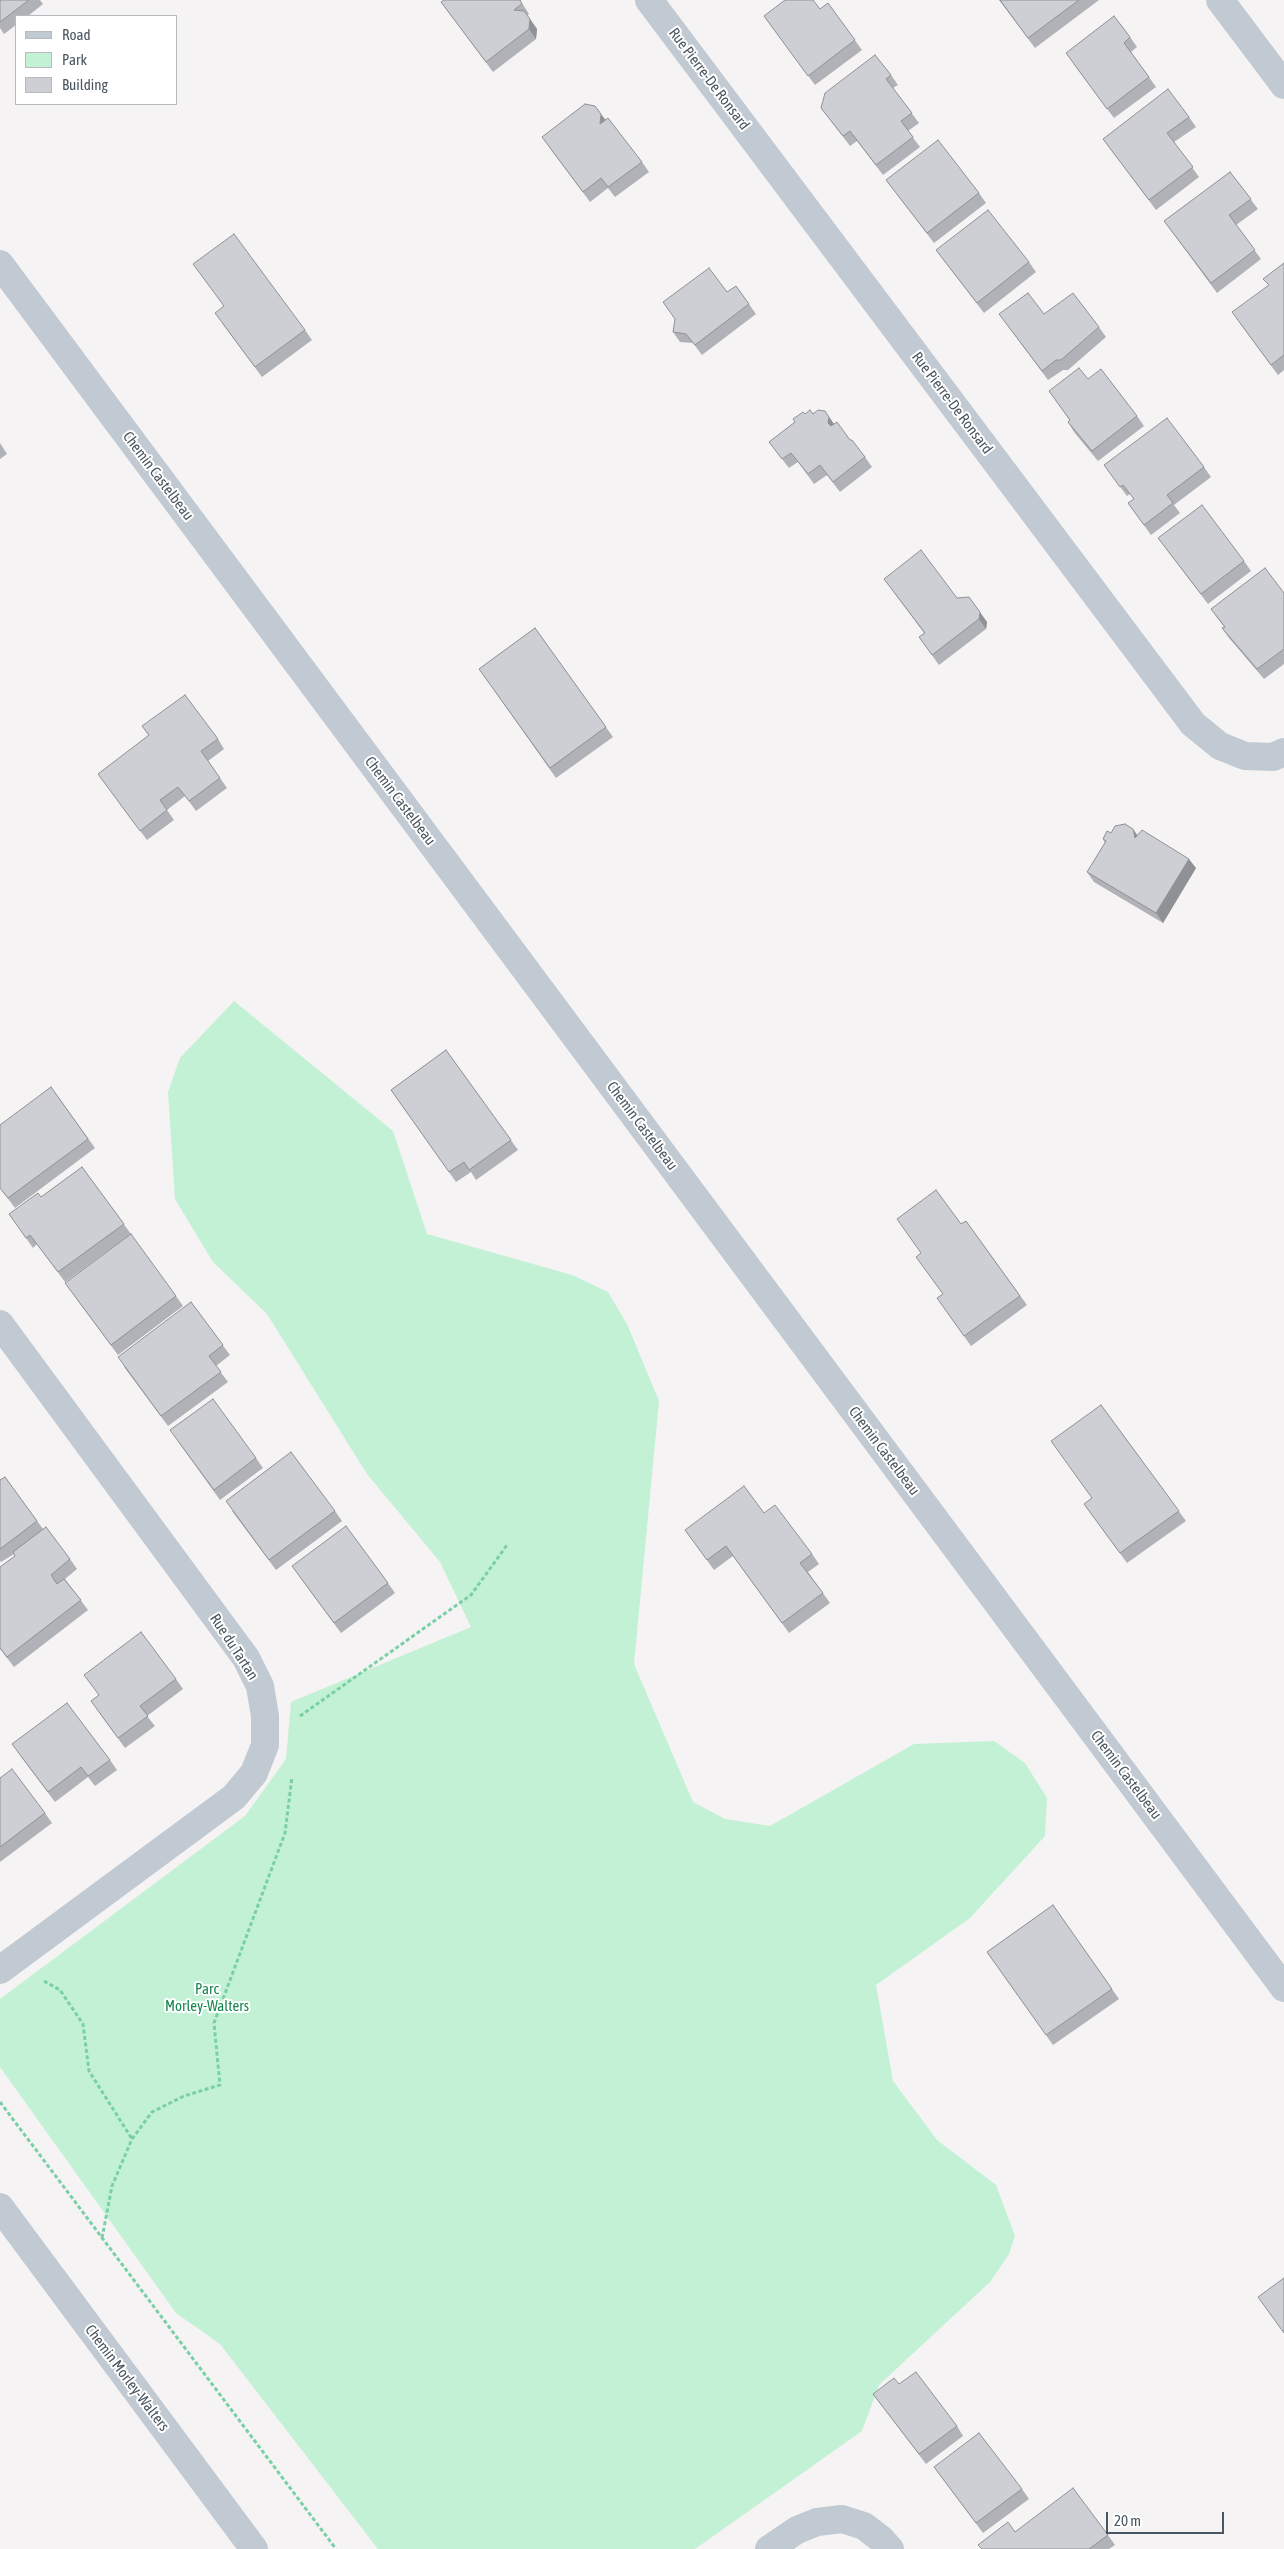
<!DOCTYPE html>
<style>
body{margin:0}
#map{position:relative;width:1284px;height:2549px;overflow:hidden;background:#f5f3f3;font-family:"Asap Condensed",sans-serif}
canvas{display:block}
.legend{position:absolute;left:15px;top:15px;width:162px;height:90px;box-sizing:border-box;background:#fff;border:1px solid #b7bbc0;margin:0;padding:6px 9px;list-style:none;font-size:15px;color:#4a5661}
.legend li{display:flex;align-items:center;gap:10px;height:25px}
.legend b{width:25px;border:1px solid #b7bbc0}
.scale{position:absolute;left:1106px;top:2512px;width:118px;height:22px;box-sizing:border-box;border:2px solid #4a5661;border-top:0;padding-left:6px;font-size:15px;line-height:18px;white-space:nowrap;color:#4a5661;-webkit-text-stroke:4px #fff;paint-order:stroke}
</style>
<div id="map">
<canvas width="1284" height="2549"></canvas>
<ul class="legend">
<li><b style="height:6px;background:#c1cad2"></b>Road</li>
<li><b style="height:14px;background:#c3f1d5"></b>Park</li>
<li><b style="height:14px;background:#cdcfd5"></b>Building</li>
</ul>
<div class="scale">20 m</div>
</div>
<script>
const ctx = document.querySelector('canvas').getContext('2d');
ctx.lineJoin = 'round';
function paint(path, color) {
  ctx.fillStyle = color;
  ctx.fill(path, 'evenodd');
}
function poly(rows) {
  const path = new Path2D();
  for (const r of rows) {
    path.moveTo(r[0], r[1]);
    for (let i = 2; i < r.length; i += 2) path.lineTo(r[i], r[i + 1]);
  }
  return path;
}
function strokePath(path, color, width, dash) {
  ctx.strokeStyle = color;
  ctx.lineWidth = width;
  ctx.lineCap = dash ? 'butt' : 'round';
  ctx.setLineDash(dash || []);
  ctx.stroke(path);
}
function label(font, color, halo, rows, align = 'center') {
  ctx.font = font + ' "Asap Condensed",sans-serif';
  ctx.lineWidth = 4;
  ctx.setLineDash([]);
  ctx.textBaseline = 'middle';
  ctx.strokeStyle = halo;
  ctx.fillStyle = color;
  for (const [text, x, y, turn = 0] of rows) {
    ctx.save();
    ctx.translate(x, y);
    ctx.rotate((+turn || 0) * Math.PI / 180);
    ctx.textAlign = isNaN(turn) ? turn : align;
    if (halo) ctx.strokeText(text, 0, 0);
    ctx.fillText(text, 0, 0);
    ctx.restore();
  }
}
paint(poly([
 [234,1001,393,1131,427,1234,572,1275,608,1292,627,1324,659,1401,634,1664,693,1802,725,1819,770,1826,914,1744,994,1741,1025,1763,1047,1798,1045,1836,970,1918,876,1985,893,2081,937,2140,996,2185,1015,2236,1009,2254,990,2282,879,2385,862,2431,695,2549,378,2549,220,2344,176,2313,0,2067,0,1999,245,1816,286,1759,291,1702,471,1627,440,1562,367,1474,267,1314,213,1262,175,1199,168,1092,180,1058]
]), '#c3f1d5');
strokePath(poly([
 [300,1716,471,1595,507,1545],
 [44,1981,60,1990,83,2024,89,2071,132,2139],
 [0,2102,336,2549],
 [102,2238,112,2186,132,2139,152,2112,184,2096,220,2085,214,2023,285,1833,292,1777]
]), '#7ad0a6', 3, [4, 2.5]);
strokePath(poly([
 [649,0,1193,724,1220,746,1245,756,1273,757,1284,752],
 [1220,0,1284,85],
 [0,264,1284,1988],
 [0,1324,246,1658,260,1686,265,1716,265,1745,254,1773,234,1797,0,1970],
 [0,2207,254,2549],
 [769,2549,797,2530,817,2522,842,2519,864,2526,881,2539,890,2549]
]), '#c1cad2', 28);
paint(poly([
 [0,0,40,0,43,4,28,16,16,16,16,25,4,34,0,28],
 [520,0,529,14,527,15,537,29,536,39,493,72,441,2],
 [999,0,1099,0,1035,48],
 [828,3,862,50,815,85,764,16,820,9],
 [1130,37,1137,47,1131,52,1156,87,1114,118,1073,63],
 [891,75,898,85,893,88,919,123,908,131,920,147,883,175,857,141,850,146,821,108],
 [1189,117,1196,127,1174,142,1199,177,1156,210,1103,139],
 [606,120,642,162,649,172,615,197,608,188,590,202,549,147],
 [1230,172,1258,209,1236,225,1261,259,1217,293,1164,221],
 [886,180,979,193,986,203,934,243],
 [936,250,1029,262,1036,272,984,313],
 [1284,263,1284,370,1278,375,1239,322,1268,286],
 [736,286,756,314,702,355,693,343,680,342,673,332],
 [224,307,305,330,312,340,262,377,222,323],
 [999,314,1044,314,1099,327,1106,337,1068,370,1063,370,1048,380],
 [1088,379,1137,416,1144,426,1098,461,1074,432,1068,422,1070,421,1049,391],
 [825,411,834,424,865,457,872,467,840,492,827,475,814,484,798,462,789,468,769,442,805,414],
 [0,443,7,454,0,459],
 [1104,465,1204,467,1211,477,1174,505,1180,513,1151,535,1128,503,1134,499,1130,494,1127,496],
 [1158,538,1244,561,1251,571,1208,604],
 [884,579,957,598,987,622,986,629,939,665,919,637,924,633],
 [1284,593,1284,664,1264,679,1229,638,1222,628,1224,627,1211,609],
 [535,628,613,737,556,778,479,669],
 [142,726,218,739,224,749,208,761,227,788,196,811,185,796,167,810,174,820,147,840,98,774,149,736],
 [1111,833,1138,835,1196,868,1163,923,1094,882,1087,872,1105,843,1103,839],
 [446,1050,518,1150,476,1180,471,1172,456,1182,391,1090],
 [51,1087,95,1148,15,1208,0,1188],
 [82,1167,131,1234,65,1282,37,1244,33,1248,9,1214,41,1197],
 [966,1221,1027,1305,971,1346,937,1298,943,1294,961,1224],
 [72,1293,176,1296,183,1306,118,1355],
 [191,1302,230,1355,216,1366,228,1382,168,1426,124,1367],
 [1101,1405,1186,1521,1127,1563,1084,1504,1092,1498],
 [177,1440,256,1458,263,1468,220,1500],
 [5,1477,43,1529,70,1559,77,1569,65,1579,88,1610,14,1667,0,1649,0,1567,15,1556,14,1554,1,1562,0,1561,0,1480],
 [232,1511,335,1511,342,1521,276,1570],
 [764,1513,812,1554,819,1564,808,1572,830,1603,789,1633,733,1556,714,1570,685,1530],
 [299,1576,388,1583,395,1593,341,1633],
 [176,1679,183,1689,147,1716,155,1726,125,1748,98,1711],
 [19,1754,110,1760,117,1770,95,1786,88,1777,55,1802],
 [0,1778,45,1813,52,1823,0,1862],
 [1053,1905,1119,1999,1053,2045,987,1952],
 [899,2384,957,2426,963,2436,926,2464,873,2394],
 [934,2467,1022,2489,1029,2499,983,2533],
 [1015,2532,1108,2535,1115,2545,1109,2549,982,2549]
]), '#b0b2b7');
paint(poly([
 [530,19,537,29,536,39,529,29],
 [601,114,608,123,600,124],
 [829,417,836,427,835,433,828,423],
 [980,612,987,622,986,629,979,619],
 [1133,829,1140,839,1135,838],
 [1189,859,1196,868,1163,923,1156,913]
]), '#909195');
const building = poly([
 [0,0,29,0,0,22,0,0],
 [444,0,520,0,522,4,514,10,524,11,530,19,529,29,486,62,441,2,444,0],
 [785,0,813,0,820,9,828,3,855,40,808,76,764,16,785,0],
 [1000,0,1079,0,1028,38,1000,0],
 [1114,16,1130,37,1124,43,1149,77,1107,109,1066,53,1114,16],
 [875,55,891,75,886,79,912,113,901,121,913,137,876,165,850,131,843,136,821,108,825,93,875,55],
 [1168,89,1189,117,1167,133,1193,167,1149,200,1103,139,1168,89],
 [585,104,595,106,601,114,600,124,608,118,642,162,608,187,601,178,583,192,542,137,585,104],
 [938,140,979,193,927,233,886,180,938,140],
 [1230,172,1251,199,1229,215,1255,250,1211,283,1164,221,1230,172],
 [988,210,1029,262,977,303,936,250,988,210],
 [234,234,305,330,255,367,215,313,224,306,193,264,234,234],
 [1284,263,1284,355,1271,365,1232,312,1269,285,1263,279,1284,263],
 [709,268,727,292,736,286,749,304,695,345,686,334,673,332,675,319,663,302,709,268],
 [1028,293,1044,314,1073,293,1099,327,1061,360,1056,360,1042,371,999,314,1028,293],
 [1079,368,1088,379,1101,369,1137,416,1092,451,1068,422,1070,420,1049,391,1079,368],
 [810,410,813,414,818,410,825,411,829,417,828,423,831,426,837,422,850,440,852,440,865,457,833,482,820,465,808,474,791,453,782,459,769,442,795,422,793,419,803,412,805,414,810,410],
 [1167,418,1204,467,1167,495,1173,503,1144,525,1128,503,1134,499,1123,485,1120,487,1104,465,1167,418],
 [1202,505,1244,561,1201,594,1158,538,1202,505],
 [921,550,957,598,969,597,980,612,979,619,932,655,919,637,925,633,884,579,921,550],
 [1265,568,1284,593,1284,649,1257,669,1222,628,1225,627,1211,609,1265,568],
 [535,628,606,727,550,768,479,669,535,628],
 [185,695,218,739,201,751,220,778,189,801,178,787,160,800,167,810,140,831,98,774,149,735,142,726,185,695],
 [1125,824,1133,829,1135,838,1142,830,1189,859,1156,913,1087,872,1106,841,1103,839,1107,831,1111,833,1115,826,1125,824],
 [446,1050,511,1140,469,1170,464,1162,449,1172,391,1090,446,1050],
 [51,1087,88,1139,8,1198,0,1188,0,1125,51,1087],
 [82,1167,124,1224,58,1272,30,1235,26,1238,9,1214,38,1193,41,1197,82,1167],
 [936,1190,961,1224,966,1221,1020,1296,964,1336,937,1298,943,1294,916,1257,921,1253,897,1219,936,1190],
 [131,1234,176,1296,111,1345,65,1283,131,1234],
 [191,1302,223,1345,209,1356,221,1372,161,1416,118,1357,191,1302],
 [213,1399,256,1458,214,1490,170,1430,213,1399],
 [1101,1405,1179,1511,1120,1553,1084,1504,1092,1498,1051,1441,1101,1405],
 [291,1452,335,1511,269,1560,226,1501,291,1452],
 [5,1477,37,1521,0,1549,0,1480,5,1477],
 [744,1486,764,1513,775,1505,812,1554,800,1563,823,1593,782,1623,726,1546,707,1560,685,1530,744,1486],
 [346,1526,388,1583,334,1623,292,1566,346,1526],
 [46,1527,70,1559,51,1575,57,1584,64,1579,81,1600,7,1657,0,1648,0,1567,15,1556,13,1552,46,1527],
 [141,1632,176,1679,140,1706,148,1716,118,1738,91,1701,99,1695,84,1675,141,1632],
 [67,1703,110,1760,88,1776,81,1767,48,1792,12,1744,67,1703],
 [12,1769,45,1813,0,1847,0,1778,12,1769],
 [1053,1905,1112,1989,1046,2035,987,1952,1053,1905],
 [1284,2278,1284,2333,1258,2297,1284,2278],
 [916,2372,957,2426,919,2454,873,2394,894,2378,899,2384,916,2372],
 [979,2433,1022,2489,976,2523,934,2467,979,2433],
 [1073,2488,1108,2535,1089,2549,982,2549,978,2545,1008,2522,1015,2532,1073,2488]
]);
paint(building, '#cdcfd5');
strokePath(building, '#909195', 1);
label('15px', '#4a5661', '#fff', [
 ["Rue Pierre-De Ronsard",709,79,53],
 ["Rue Pierre-De Ronsard",952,403,53],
 ["Chemin Castelbeau",158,476,53],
 ["Chemin Castelbeau",400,801,53],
 ["Chemin Castelbeau",642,1126,53],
 ["Chemin Castelbeau",884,1451,53],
 ["Rue du Tartan",234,1647,57],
 ["Chemin Castelbeau",1126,1775,53],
 ["Chemin Morley-Walters",127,2378,53]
]);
label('15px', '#17864f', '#fff', [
 ["Parc",207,1989],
 ["Morley-Walters",207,2006]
]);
</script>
